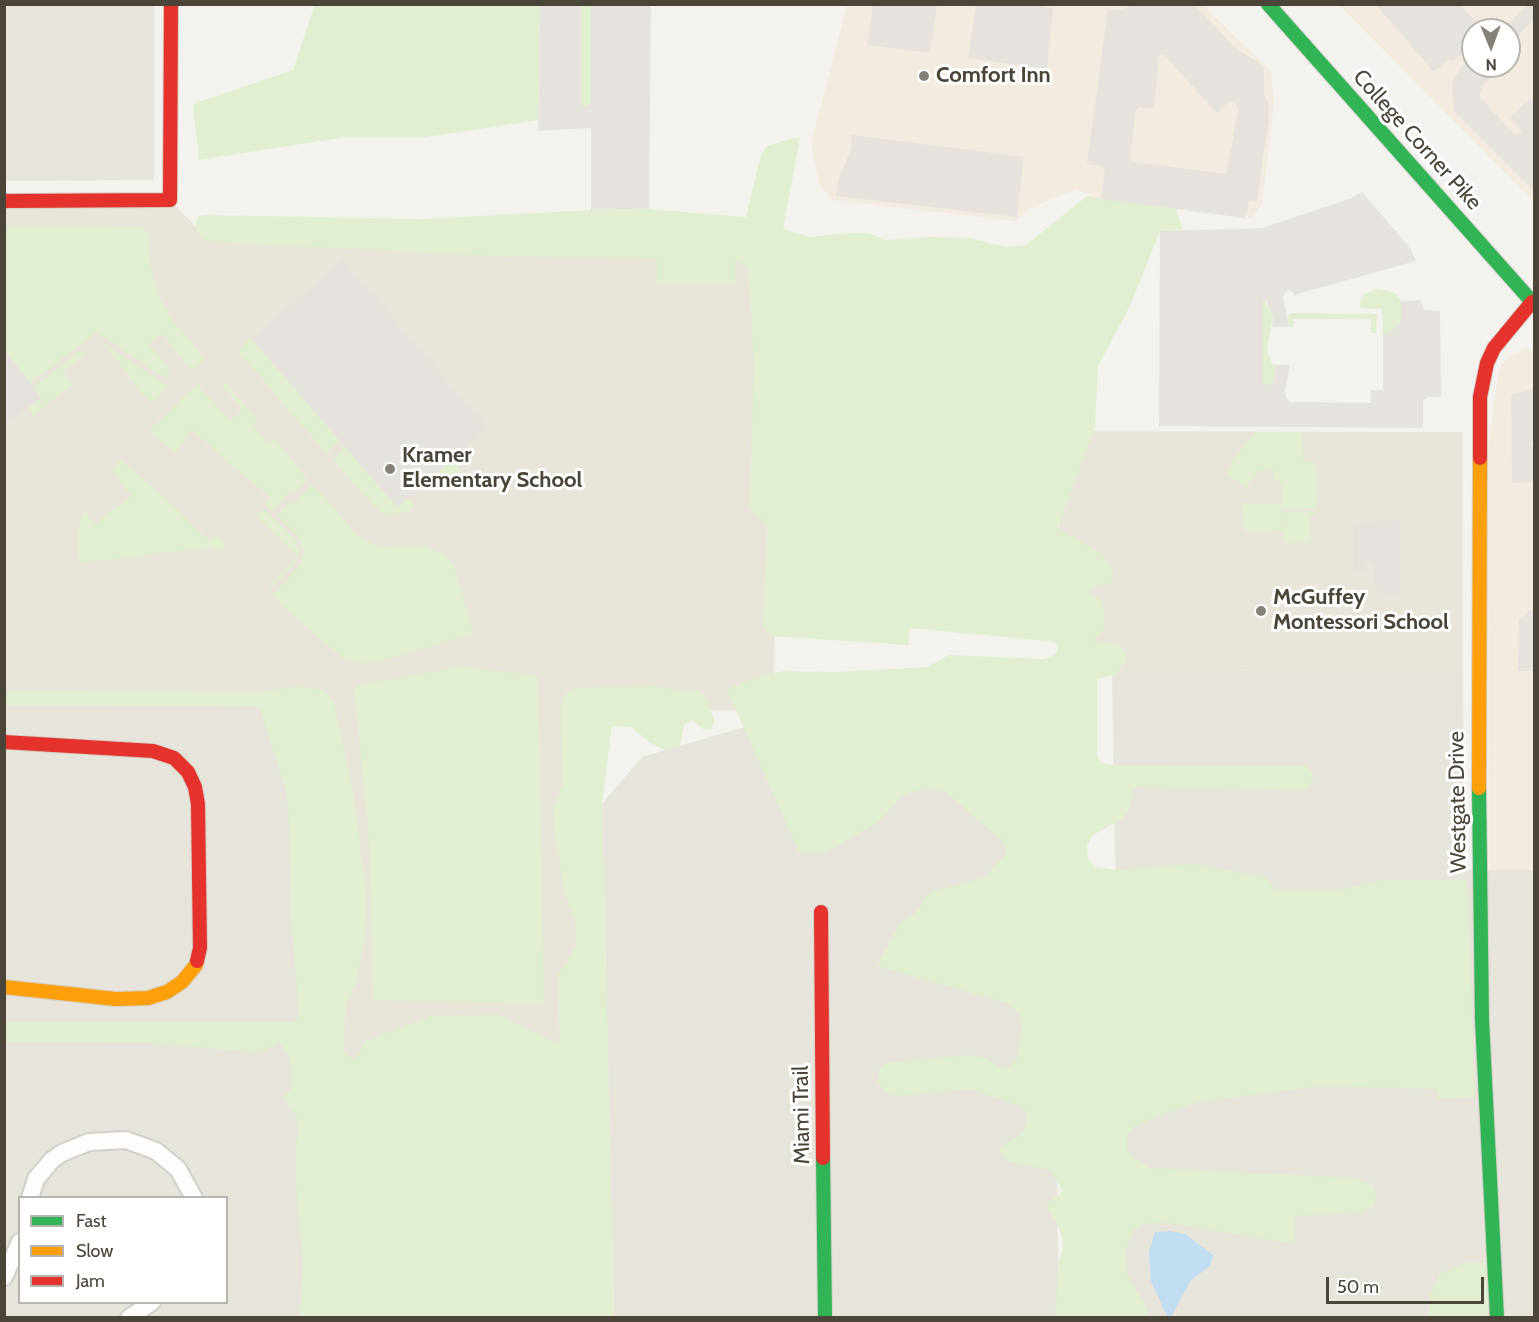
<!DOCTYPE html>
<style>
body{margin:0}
#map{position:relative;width:1539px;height:1322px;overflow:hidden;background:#f4f2ee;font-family:Cabin,sans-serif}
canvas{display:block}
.frame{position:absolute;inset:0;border:6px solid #4b4439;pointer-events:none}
.legend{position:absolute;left:18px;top:1196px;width:210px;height:108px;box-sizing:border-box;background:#fff;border:2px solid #b7b4b0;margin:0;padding:8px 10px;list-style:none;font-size:18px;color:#4b4439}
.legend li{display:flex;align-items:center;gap:12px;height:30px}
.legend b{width:30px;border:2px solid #b7b4b0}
.north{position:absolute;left:1461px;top:18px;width:60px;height:60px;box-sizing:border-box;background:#fff;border:2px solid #b7b4b0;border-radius:50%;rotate:179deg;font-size:16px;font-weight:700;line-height:24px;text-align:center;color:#4b4439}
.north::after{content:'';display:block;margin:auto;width:21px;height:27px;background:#868178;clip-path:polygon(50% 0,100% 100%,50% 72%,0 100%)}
.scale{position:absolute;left:1326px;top:1277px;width:158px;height:27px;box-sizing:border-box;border:3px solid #4b4439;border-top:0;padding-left:8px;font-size:18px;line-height:21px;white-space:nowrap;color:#4b4439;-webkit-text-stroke:4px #fff;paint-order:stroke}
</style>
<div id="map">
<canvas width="1539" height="1322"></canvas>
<div class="frame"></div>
<ul class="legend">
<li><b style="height:8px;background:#30b455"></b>Fast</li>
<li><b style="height:8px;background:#ff9f0a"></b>Slow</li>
<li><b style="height:8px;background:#e5322d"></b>Jam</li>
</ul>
<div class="north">N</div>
<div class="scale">50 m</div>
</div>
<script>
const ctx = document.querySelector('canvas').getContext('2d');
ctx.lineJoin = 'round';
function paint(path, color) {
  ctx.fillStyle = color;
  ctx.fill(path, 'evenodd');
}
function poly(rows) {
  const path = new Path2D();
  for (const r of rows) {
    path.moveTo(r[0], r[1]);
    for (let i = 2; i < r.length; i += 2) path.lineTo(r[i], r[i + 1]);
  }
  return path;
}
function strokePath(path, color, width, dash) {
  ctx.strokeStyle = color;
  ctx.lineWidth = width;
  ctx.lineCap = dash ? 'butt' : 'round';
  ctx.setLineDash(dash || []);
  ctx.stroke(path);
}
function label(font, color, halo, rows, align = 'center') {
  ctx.font = font + ' Cabin,sans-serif';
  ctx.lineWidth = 6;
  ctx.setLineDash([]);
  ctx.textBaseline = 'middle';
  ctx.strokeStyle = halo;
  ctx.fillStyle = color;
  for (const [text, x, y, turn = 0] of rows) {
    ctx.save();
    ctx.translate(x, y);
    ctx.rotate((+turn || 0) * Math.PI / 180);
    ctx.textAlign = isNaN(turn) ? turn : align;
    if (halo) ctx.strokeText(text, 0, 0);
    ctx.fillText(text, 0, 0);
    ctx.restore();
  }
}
paint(poly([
 [4,5,154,5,154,179,152,180,5,181],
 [1463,670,1464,870,1534,870,1534,1317,1123,1317,1112,671],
 [5,705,313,706,328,1317,5,1318],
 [20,1198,226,1198,226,1302,20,1302],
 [744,727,928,764,1051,849,1059,1317,614,1317,602,804,642,757]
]), '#e7e4dc');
paint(poly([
 [847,5,1203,5,1271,71,1274,103,1262,204,1251,219,1101,199,1076,189,1029,209,1016,221,832,200,819,184,811,143],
 [1339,5,1534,5,1534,202],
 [1473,30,1509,30,1509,66,1473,66],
 [1525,348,1534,351,1534,870,1489,870,1488,448,1498,375,1502,365,1509,356]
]), '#f3ebdf');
paint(poly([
 [170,200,195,226,778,232,774,710,578,712,583,1083,320,1083,313,706,5,705,4,201],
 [1058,431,1463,432,1463,670,1061,671]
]), '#eae5da');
paint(poly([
 [315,4,540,5,538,120,427,137,345,137,199,160,193,104,293,70],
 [581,5,591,5,591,104,584,107,581,104],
 [800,138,783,229,810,237,850,233,868,233,886,240,930,237,969,238,1006,247,1026,245,1087,196,1176,209,1183,230,1160,231,1130,306,1098,366,1095,427,1058,528,1102,554,1113,570,1112,583,1096,587,1087,592,1102,601,1105,616,1103,631,1094,641,1120,645,1126,654,1125,664,1116,675,1097,679,1097,754,1099,761,1108,765,1307,766,1311,771,1313,779,1310,787,1301,790,1133,787,1130,806,1123,818,1093,835,1087,846,1088,858,1095,867,1115,870,1194,864,1263,877,1271,882,1274,890,1340,890,1382,880,1467,880,1475,1097,1438,1099,1437,1089,1322,1086,1198,1102,1136,1125,1127,1136,1127,1150,1135,1159,1150,1168,1355,1178,1372,1184,1376,1194,1374,1206,1363,1212,1294,1216,1295,1244,1164,1222,1145,1224,1133,1231,1125,1253,1127,1273,1147,1309,1147,1317,1055,1317,1059,1259,1062,1252,1063,1243,1061,1232,1046,1204,1063,1191,1050,1170,1010,1162,1001,1155,1000,1148,1022,1133,1027,1123,1026,1112,1022,1107,971,1089,899,1096,886,1093,878,1083,879,1071,884,1063,968,1055,985,1058,1001,1068,1011,1067,1017,1059,1022,1028,1019,1012,1007,1003,877,966,901,921,914,915,930,892,986,877,1006,853,1005,843,944,791,926,788,902,795,877,823,827,852,799,852,727,690,753,678,784,671,838,672,927,667,950,655,1044,659,1054,655,1058,649,1055,642,910,628,908,645,771,636,763,626,767,525,749,509,754,366,748,266,735,260,735,284,657,284,657,259,512,257,210,242,197,234,195,222,199,216,209,215,422,219,591,210,649,209,746,217,761,155,767,146,789,139],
 [5,226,144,227,148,233,150,264,159,296,173,320,205,359,192,370,161,334,149,345,171,371,163,377,97,332,30,383,5,350],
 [1377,289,1394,292,1401,301,1401,319,1399,324,1388,333,1383,333,1382,309,1360,308,1361,300,1364,294],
 [1264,298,1273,317,1267,349,1272,364,1275,365,1274,382,1268,385,1263,383,1262,378,1263,300],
 [1293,313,1377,314,1376,333,1371,333,1371,319,1293,319,1293,327,1289,327,1288,315],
 [251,338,340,440,327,455,237,350],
 [103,343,168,386,150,404],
 [81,350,85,356,64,371,72,385,33,416,27,408,41,398,33,388],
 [223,380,259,421,253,426,268,444,275,440,308,479,295,492,292,490,273,511,265,505,270,498,191,430,175,453,148,430,198,384,229,421,242,409,220,384],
 [1256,432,1302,432,1303,461,1316,461,1317,508,1282,509,1282,485,1280,482,1274,481,1273,470,1258,471,1247,488,1226,475,1236,454],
 [346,446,396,506,406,499,412,500,414,505,409,512,388,516,380,512,333,460],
 [121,459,210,540,217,536,223,539,224,549,215,551,214,547,78,564,77,532,84,509,95,524,131,496,112,469],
 [452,459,459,461,460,470,442,484,436,485,433,483,433,476],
 [312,483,357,535,369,542,381,547,426,546,444,554,454,566,474,634,378,662,361,663,345,659,334,652,272,595,300,565,304,551,298,536,277,516,290,501,294,503],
 [1242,503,1281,503,1282,531,1244,532],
 [262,508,294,538,299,549,299,554,294,564,270,589,268,588,298,555,255,515],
 [1318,511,1318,514,1310,515,1310,542,1284,543,1282,512],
 [461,666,538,676,544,1004,373,1001,370,852,354,686],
 [301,685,325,691,334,703,353,791,366,888,365,938,355,987,346,1004,344,1049,349,1057,353,1058,358,1055,365,1041,430,1016,498,1014,559,1044,558,974,567,962,576,944,575,921,565,895,556,845,553,811,562,785,561,707,565,693,578,687,653,685,687,692,699,691,705,695,714,720,712,729,703,729,692,720,684,725,680,746,665,750,649,742,631,727,612,726,602,804,614,1317,300,1317,303,1262,296,1187,296,1143,299,1132,296,1115,283,1098,291,1089,292,1072,289,1058,280,1043,264,1051,252,1052,150,1043,5,1042,5,1022,292,1022,297,1019,299,1012,291,917,290,838,287,794,259,706,5,705,5,691,262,692],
 [1466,1263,1488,1263,1488,1317,1429,1318,1429,1298,1439,1274]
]), '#e1eecf');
paint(poly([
 [1030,4,1053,8,1047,69,968,58,976,5],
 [540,5,581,5,581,103,584,107,591,104,591,5,651,5,649,209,591,210,591,128,538,131],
 [873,5,937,5,930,53,867,45],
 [1130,5,1195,5,1233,46,1264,67,1264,94,1268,102,1269,117,1257,201,1249,200,1245,218,1101,199,1105,167,1087,164,1108,9,1124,10],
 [1161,55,1164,55,1217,113,1228,102,1232,101,1236,104,1238,112,1226,174,1133,162,1130,159,1136,110,1139,107,1154,109,1159,57],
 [1376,5,1461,5,1483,30,1473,30,1473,38,1467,43,1469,47,1454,61,1448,59,1434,72],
 [1528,5,1534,5,1534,20,1509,44,1509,30,1501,30],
 [1473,55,1473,66,1502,66,1482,86,1480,97,1514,134,1518,134,1522,131,1510,117,1534,95,1534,191,1454,111,1452,81,1462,66],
 [852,135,1024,157,1017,217,836,196,837,184,851,149],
 [1362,192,1410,248,1416,261,1294,295,1292,291,1288,290,1283,296,1289,327,1272,327,1273,317,1266,300,1263,299,1263,383,1268,385,1274,382,1275,365,1290,365,1285,391,1286,396,1290,402,1371,403,1371,390,1383,390,1383,333,1388,333,1399,324,1401,318,1401,301,1421,300,1424,310,1440,311,1441,397,1427,397,1423,400,1423,428,1159,426,1160,231,1262,228,1352,198],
 [343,260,488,428,397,507,251,338],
 [5,350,41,398,5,425],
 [1534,388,1534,436,1531,446,1534,448,1534,482,1512,483,1511,395],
 [1400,520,1401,595,1380,595,1380,589,1375,589,1374,562,1365,562,1365,571,1354,571,1353,522],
 [1534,607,1534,671,1518,671,1519,620]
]), '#e6e3df');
paint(poly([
 [1170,1231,1185,1234,1213,1255,1210,1266,1191,1280,1171,1317,1168,1318,1151,1281,1149,1252,1155,1232]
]), '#c0ddf1');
const street = poly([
 [30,1198,36,1179,52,1160,62,1153,89,1142,126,1140,156,1151,178,1169,194,1198],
 [4,1277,20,1242],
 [129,1318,152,1302]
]);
const fast = poly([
 [1268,4,1534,304],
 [1479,788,1482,1020,1497,1318],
 [823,1158,825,1318]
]);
const slow = poly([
 [1479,788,1480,458],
 [4,987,116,999,148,998,167,992,182,982,196,965,197,961]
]);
const jam = poly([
 [4,201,170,200,171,4],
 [1480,458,1480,397,1487,363,1494,348,1532,302],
 [4,742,153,751,174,758,188,772,195,787,198,804,200,948,197,961],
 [821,912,823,1158]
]);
strokePath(street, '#d2d0cb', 20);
strokePath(fast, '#d3cfc5', 16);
strokePath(slow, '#d3cfc5', 16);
strokePath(jam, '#d3cfc5', 16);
strokePath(street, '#fdfdfc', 16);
strokePath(fast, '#30b455', 14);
strokePath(slow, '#ff9f0a', 14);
strokePath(jam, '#e5322d', 14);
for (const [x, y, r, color] of [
 [924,76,6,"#868178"],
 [390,469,6,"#868178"],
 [1261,611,6,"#868178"]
]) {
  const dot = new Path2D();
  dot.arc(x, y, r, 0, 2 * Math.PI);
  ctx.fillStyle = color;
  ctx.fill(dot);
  strokePath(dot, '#fff', 2);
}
label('bold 22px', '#4b4439', '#fff', [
 ["Comfort Inn",936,76],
 ["Kramer",402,456],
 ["Elementary School",402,481],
 ["McGuffey",1273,598],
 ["Montessori School",1273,623]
], 'left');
label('22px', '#4b4439', '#fff', [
 ["College Corner Pike",1417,140,48],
 ["Westgate Drive",1458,802,-91],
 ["Miami Trail",802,1115,-91]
]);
</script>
